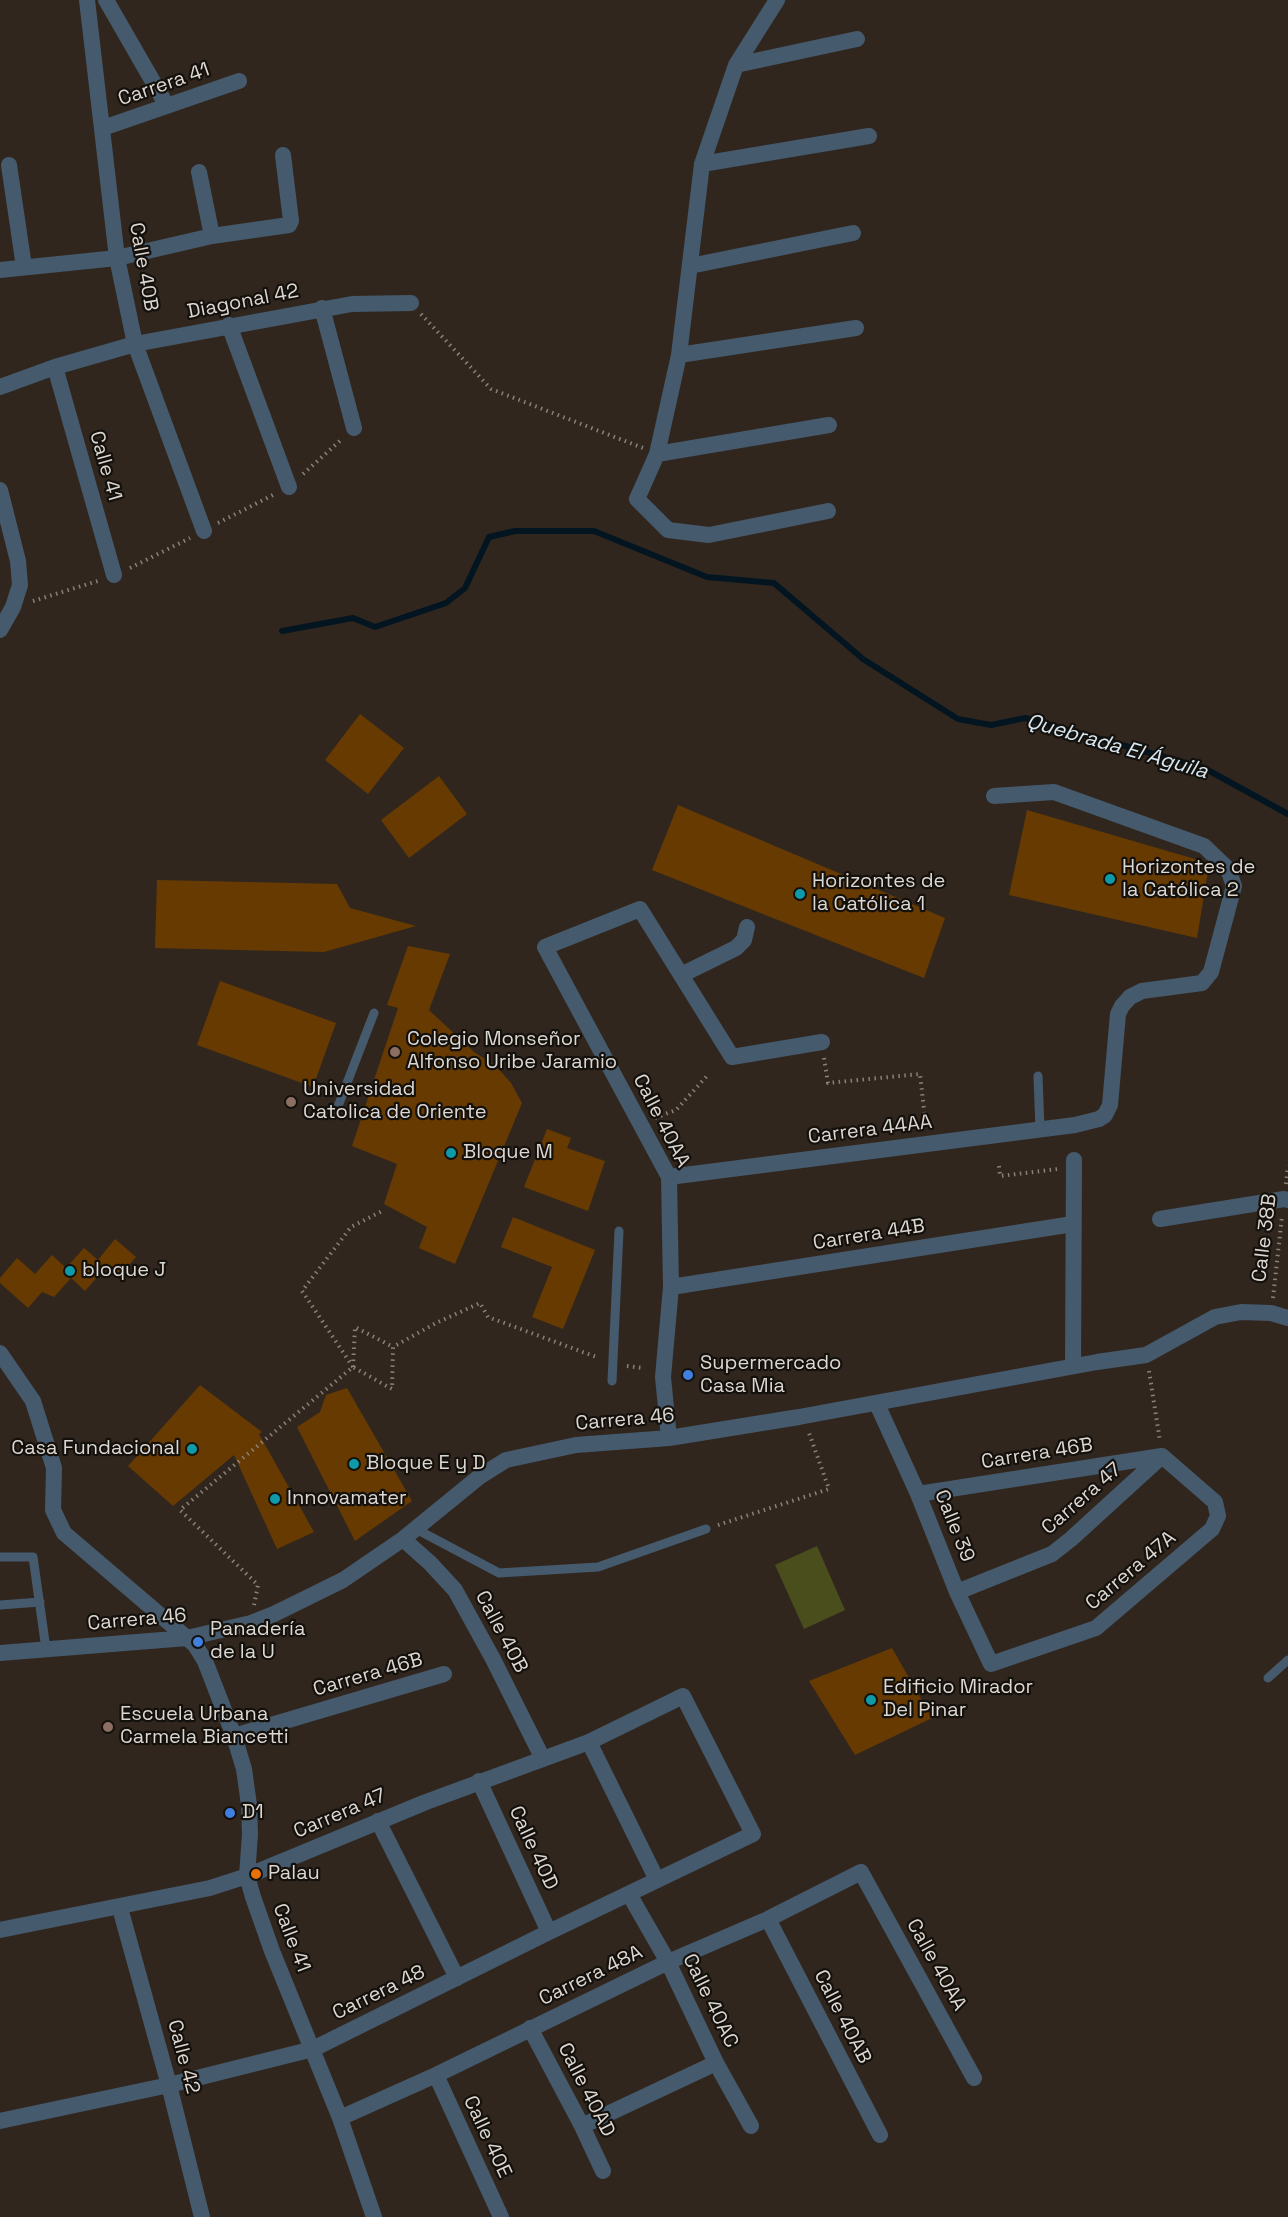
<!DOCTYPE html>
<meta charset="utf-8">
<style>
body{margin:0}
canvas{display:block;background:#30261e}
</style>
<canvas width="1288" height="2217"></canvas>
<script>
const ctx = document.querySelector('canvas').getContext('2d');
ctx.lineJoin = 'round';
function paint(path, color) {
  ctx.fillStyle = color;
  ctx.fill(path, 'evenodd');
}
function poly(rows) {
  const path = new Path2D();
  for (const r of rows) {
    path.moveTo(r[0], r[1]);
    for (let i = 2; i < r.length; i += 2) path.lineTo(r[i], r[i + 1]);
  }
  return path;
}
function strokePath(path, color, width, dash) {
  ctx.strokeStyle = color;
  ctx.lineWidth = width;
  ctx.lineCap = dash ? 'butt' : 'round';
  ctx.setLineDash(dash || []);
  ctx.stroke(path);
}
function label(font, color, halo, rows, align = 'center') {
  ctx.font = font + ' "Space Grotesk",sans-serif';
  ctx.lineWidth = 4.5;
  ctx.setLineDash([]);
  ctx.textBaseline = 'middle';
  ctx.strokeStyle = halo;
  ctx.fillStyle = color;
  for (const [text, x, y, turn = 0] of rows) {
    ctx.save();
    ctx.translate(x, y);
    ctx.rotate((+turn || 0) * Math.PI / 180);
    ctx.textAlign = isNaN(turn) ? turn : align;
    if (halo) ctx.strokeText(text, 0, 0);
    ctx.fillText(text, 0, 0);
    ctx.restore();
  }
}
paint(poly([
 [817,1546,845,1610,804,1629,775,1565]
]), '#494e1c');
strokePath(poly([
 [282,631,353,618,375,627,446,603,465,588,489,537,515,531,594,531,707,577,774,583,863,659,958,719,991,725,1025,718,1204,768,1288,814]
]), '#021520', 6);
paint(poly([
 [360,714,404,748,368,794,325,760],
 [439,776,467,814,409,858,381,820],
 [678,805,945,918,924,978,652,870],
 [1027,810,1205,862,1209,865,1197,938,1009,895],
 [157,880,337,884,350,908,416,926,324,952,155,948],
 [408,946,450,954,429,1010,474,1052,496,1066,511,1083,522,1103,455,1264,419,1248,427,1227,384,1204,397,1164,352,1146,398,1008,387,1005],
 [220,981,336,1023,313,1087,197,1045],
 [547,1129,571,1138,567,1148,605,1161,588,1211,524,1187],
 [513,1217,595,1250,563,1329,532,1317,552,1267,501,1247],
 [115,1239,136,1257,117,1279,105,1268,85,1291,71,1278,54,1297,42,1292,28,1308,0,1283,0,1278,17,1258,35,1274,52,1255,66,1268,84,1248,98,1260],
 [200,1385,262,1432,259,1434,314,1532,277,1549,234,1455,173,1506,128,1466],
 [347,1388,412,1501,355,1541,297,1427,320,1412,326,1395],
 [892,1648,932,1718,855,1755,809,1681]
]), '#673a01');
strokePath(poly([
 [421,314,491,389,643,448],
 [303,474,342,439],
 [218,523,275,494],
 [130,568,190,538],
 [33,601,98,581],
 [824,1058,828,1083,920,1074,926,1127],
 [655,1118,676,1110,707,1076],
 [999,1166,1000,1176,1058,1169],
 [1286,1184,1288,1166],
 [1273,1298,1282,1216],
 [627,1366,643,1368],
 [353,1367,302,1291,351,1227,382,1211],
 [353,1367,355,1327,393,1347],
 [1149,1371,1160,1441],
 [718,1525,829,1489,809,1433],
 [254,1605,258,1585,180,1510,353,1367,392,1389,393,1347,436,1323,480,1303,488,1317,599,1358]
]), '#89817a', 4, [1.5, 4.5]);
strokePath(poly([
 [1038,1076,1040,1130],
 [335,1114,374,1013],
 [612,1381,619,1231],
 [416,1529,499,1573,598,1567,706,1529],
 [0,1557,33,1557,46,1649],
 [0,1605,40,1602],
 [1268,1678,1288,1660]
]), '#455a6d', 9);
strokePath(poly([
 [87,0,117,258,135,344,204,531],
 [106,0,167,106],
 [777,0,736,65,702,164,679,355,657,454,637,499,668,530,709,535,828,511],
 [736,65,857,39],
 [103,128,239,81],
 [702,164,869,136],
 [9,165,24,267],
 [199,172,212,236],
 [690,266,853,233],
 [0,270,117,258,212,236,289,225,291,221,283,155],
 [322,308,354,428],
 [229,325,289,487],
 [679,355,856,328],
 [55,367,114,575],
 [0,387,55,367,135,344,352,304,411,303],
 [657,454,829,425],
 [0,490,18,561,20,585,13,607,0,630],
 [681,975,736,948,744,940,747,927],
 [669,1177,1075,1125,1099,1119,1105,1115,1110,1105,1118,1014,1122,1006,1130,997,1142,991,1202,983,1211,972,1234,886,1228,869,1204,846,1054,792,994,796],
 [1160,1219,1284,1199,1288,1200],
 [671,1287,1073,1224],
 [0,1353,33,1401,54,1468,53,1510,64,1533,187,1638,195,1645,205,1661,234,1736,244,1769,249,1805,250,1834,247,1876,253,1897,272,1951,340,2118,374,2217],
 [1073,1366,1074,1160],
 [877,1404,918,1494,957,1592,991,1664,1096,1628,1212,1529,1218,1516,1215,1502,1162,1456],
 [669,1438,663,1377,671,1287,669,1177,545,947,640,909,732,1057,822,1042],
 [918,1494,1162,1456],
 [403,1539,430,1563,455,1590,493,1659,543,1759],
 [957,1592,1052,1554,1071,1539,1162,1456],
 [0,1653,187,1638,251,1623,274,1614,343,1580,403,1539,479,1477,506,1460,576,1445,669,1438,799,1417,1097,1362,1146,1355,1215,1317,1241,1312,1271,1313,1288,1318],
 [234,1736,444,1674],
 [589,1742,657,1880],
 [479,1781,549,1932],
 [378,1821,457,1978],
 [629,1894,668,1962,716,2063,751,2126],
 [120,1908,169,2085,202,2217],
 [768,1919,880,2135],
 [0,1930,210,1888,247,1876,426,1802,589,1742,683,1696,753,1834,549,1932,313,2049,169,2085,0,2121],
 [530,2028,582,2126,603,2171],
 [436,2075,501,2217],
 [340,2118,436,2075,668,1962,768,1919,861,1872,974,2078],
 [582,2126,716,2063]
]), '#455a6d', 16);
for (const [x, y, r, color] of [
 [1110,879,6,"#0f9aa8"],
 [800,894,6,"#0f9aa8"],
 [395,1052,6,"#8d6e63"],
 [291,1102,6,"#8d6e63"],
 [451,1153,6,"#0f9aa8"],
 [70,1271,6,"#0f9aa8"],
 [688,1375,6,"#3f7fe0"],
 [192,1449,6,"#0f9aa8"],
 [354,1464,6,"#0f9aa8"],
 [275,1499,6,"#0f9aa8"],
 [198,1642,6,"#3f7fe0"],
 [871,1700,6,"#0f9aa8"],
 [108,1727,6,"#8d6e63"],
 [230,1813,6,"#3f7fe0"],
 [256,1874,6,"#e8710a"]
]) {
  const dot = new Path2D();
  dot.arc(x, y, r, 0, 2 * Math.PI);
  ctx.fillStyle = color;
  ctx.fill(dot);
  strokePath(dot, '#14100c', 2);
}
label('20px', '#ddd7d2', '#14100c', [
 ["Carrera 41",164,85,-19],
 ["Calle 40B",143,267,80],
 ["Diagonal 42",243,302,-11],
 ["Calle 41",105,466,74],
 ["Calle 40AA",661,1121,63],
 ["Carrera 44AA",870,1130,-7],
 ["Carrera 44B",869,1235,-9],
 ["Calle 38B",1265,1238,-83],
 ["Carrera 46",625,1420,-5],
 ["Carrera 46B",1037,1454,-9],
 ["Carrera 47",1082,1499,-41],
 ["Calle 39",954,1526,68],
 ["Carrera 47A",1131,1571,-40],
 ["Carrera 46",137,1620,-5],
 ["Calle 40B",501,1632,62],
 ["Carrera 46B",368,1675,-16],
 ["Carrera 47",340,1814,-23],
 ["Calle 40D",533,1848,65],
 ["Calle 41",291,1938,69],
 ["Calle 40AA",936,1965,61],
 ["Carrera 48A",591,1976,-26],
 ["Carrera 48",379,1993,-26],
 ["Calle 40AC",710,2001,64],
 ["Calle 40AB",842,2017,63],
 ["Calle 42",183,2057,75],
 ["Calle 40AD",586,2090,63],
 ["Calle 40E",487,2137,65]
]);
label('20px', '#ddd7d2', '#14100c', [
 ["Horizontes de",1122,868],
 ["la Católica 2",1122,891],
 ["Horizontes de",812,882],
 ["la Católica 1",812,905],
 ["Colegio Monseñor",407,1040],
 ["Alfonso Uribe Jaramio",407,1063],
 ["Universidad",303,1090],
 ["Catolica de Oriente",303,1113],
 ["Bloque M",463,1153],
 ["bloque J",82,1271],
 ["Supermercado",700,1364],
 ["Casa Mia",700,1387],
 ["Casa Fundacional",180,1449,"right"],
 ["Bloque E y D",366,1464],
 ["Innovamater",287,1499],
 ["Panadería",210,1630],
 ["de la U",210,1653],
 ["Edificio Mirador",883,1688],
 ["Del Pinar",883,1711],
 ["Escuela Urbana",120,1715],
 ["Carmela Biancetti",120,1738],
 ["D1",242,1813],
 ["Palau",268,1874]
], 'left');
label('italic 21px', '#d6e7f2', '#14100c', [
 ["Quebrada El Águila",1117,747,16]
]);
</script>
